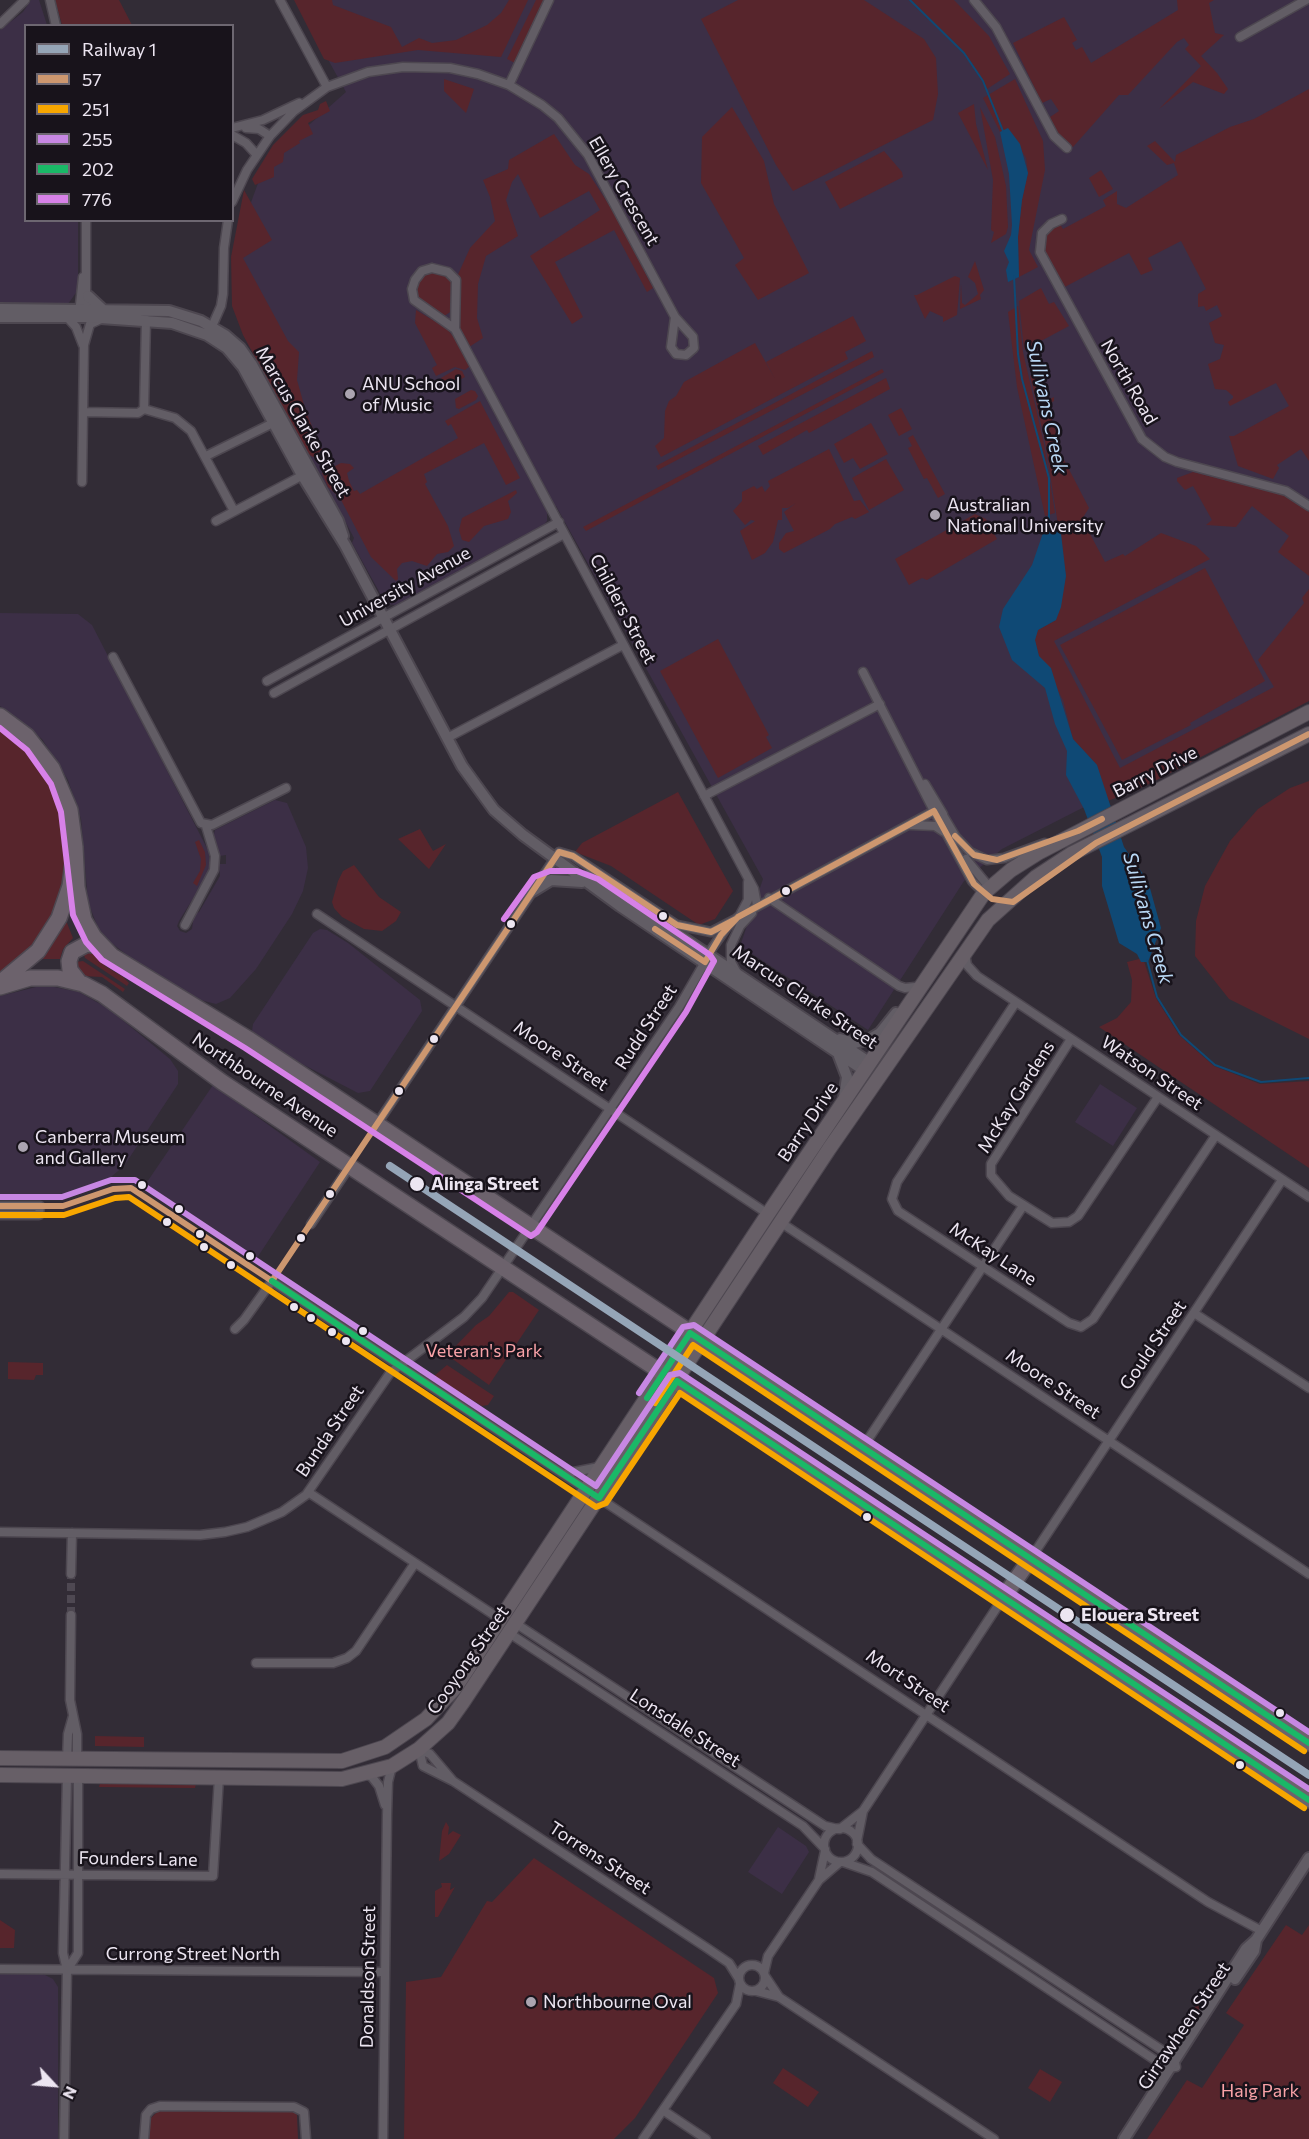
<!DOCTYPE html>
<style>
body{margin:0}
#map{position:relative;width:1309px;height:2139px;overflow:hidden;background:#322c36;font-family:Commissioner,sans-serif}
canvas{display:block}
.legend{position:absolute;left:24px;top:24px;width:210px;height:198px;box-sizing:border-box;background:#18131b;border:2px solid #6d6771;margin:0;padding:8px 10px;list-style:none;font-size:18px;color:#ece5f1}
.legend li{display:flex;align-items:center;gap:12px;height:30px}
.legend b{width:30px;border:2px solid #6d6771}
.north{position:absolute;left:24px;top:2055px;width:60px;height:60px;-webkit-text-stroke:4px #18131b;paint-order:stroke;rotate:116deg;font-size:16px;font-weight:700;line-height:24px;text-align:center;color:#ece5f1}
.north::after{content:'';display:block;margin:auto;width:21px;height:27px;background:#ece5f1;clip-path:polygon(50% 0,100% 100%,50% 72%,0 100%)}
</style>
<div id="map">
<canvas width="1309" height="2139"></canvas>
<ul class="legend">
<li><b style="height:8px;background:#95a5b7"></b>Railway 1</li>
<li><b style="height:8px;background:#cd976f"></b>57</li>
<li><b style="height:8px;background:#f7a600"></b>251</li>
<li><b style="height:8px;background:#c787e3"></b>255</li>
<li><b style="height:8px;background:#1ab867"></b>202</li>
<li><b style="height:8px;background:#d781e8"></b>776</li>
</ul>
<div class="north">N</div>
</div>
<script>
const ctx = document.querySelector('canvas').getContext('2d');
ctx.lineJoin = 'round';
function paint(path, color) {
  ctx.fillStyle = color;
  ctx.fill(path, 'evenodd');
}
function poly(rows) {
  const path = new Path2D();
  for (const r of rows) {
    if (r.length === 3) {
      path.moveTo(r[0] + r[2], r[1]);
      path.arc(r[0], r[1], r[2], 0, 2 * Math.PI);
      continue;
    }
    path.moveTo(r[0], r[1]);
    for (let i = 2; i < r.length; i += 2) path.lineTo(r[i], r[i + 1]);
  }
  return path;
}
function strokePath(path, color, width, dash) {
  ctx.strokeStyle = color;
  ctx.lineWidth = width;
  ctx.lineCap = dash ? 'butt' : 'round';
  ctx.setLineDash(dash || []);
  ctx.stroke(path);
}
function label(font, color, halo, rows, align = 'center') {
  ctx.font = font + ' Commissioner,sans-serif';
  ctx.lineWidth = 5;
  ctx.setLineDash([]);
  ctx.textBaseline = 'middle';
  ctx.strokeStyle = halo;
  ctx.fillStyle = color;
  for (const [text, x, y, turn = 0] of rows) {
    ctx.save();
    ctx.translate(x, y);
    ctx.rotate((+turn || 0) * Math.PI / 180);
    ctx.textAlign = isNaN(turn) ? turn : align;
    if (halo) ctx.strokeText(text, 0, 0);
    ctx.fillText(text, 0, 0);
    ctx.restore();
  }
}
paint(poly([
 [31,0,39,0,47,25,26,26,26,220,78,221,78,290,68,304,0,303,0,30,23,12],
 [295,0,1309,0,1309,692,1002,849,964,881,868,1030,740,946,763,879,556,506,547,509,547,521,541,528,396,605,386,604,352,543,354,538,335,502,329,499,259,371,231,257,265,164,346,92],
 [0,613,78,614,92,625,209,852,209,873,179,921,177,926,180,931,186,933,192,929,194,914,199,912,220,876,219,864,226,864,226,855,219,856,213,838,215,830,275,800,287,803,306,847,308,868,303,891,292,914,256,969,230,998,216,1004,200,1000,132,959,109,941,98,928,88,902,81,819,68,780,42,739,0,706],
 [320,929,327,930,348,943,420,1000,422,1011,370,1091,358,1093,275,1050,252,1031,253,1024,313,933],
 [44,985,79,992,109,1009,170,1059,178,1071,178,1084,124,1166,99,1187,68,1198,0,1198,0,996],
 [1100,1084,1137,1108,1113,1146,1075,1122],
 [213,1085,320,1162,257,1258,145,1185],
 [778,1827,806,1846,809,1852,782,1894,748,1872],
 [0,1973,43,1974,53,1979,58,1987,58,2139,0,2139]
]), '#3c2f46');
paint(poly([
 [55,0,119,0,132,25,62,25],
 [294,0,332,0,333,5,391,27,402,47,419,38,432,43,456,40,487,25,501,13,509,0,528,0,501,57,418,50,335,63,324,59],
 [536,0,546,0,515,63,507,59],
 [738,0,864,0,924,39,936,58,938,94,933,120,793,191,776,165,701,19],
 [909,0,954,0,989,36,1010,74,987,89,964,53],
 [1177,0,1214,0,1209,3,1215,33,1224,35,1201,56,1217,73,1228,89,1224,94,1193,82,1159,109,1201,66,1185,49,1189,45,1184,38,1177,42,1128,95,1119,95,1073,147,1057,133,1050,117,1059,111,1051,99,1042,103,1013,43,1064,17,1077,40,1072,43,1076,50,1082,47,1091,63,1178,10],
 [444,79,474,89,466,113,444,91],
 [1015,79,1043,141,1045,170,1029,250,1038,267,1019,277,1018,237,1022,200,1028,173,1026,158,1008,129,1000,132,983,98],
 [1309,89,1309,461,1301,449,1277,465,1279,468,1273,479,1238,466,1229,436,1234,436,1289,406,1276,383,1230,406,1228,402,1233,398,1233,396,1226,390,1215,389,1208,364,1220,359,1224,345,1215,343,1209,323,1222,316,1217,305,1206,311,1204,306,1198,307,1198,294,1206,289,1181,241,1148,258,1153,270,1141,275,1129,253,1059,290,1039,240,1058,221,1063,229,1106,206,1103,200,1117,191,1117,204,1126,208,1178,175,1174,163,1167,165,1147,146,1155,141,1175,162,1176,155,1230,127,1254,119],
 [326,101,330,111,308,123,313,134,299,141,300,143,284,153,283,162,274,167,274,177,255,185,252,179,273,145,303,115,318,110,320,104],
 [974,104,976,124,988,170,958,113],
 [732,107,764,161,774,204,809,273,758,300,735,265,744,258,701,183,702,137],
 [980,107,995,137,1006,186,1008,227,1006,234,991,243,994,232,991,230,993,180],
 [554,134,575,165,589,174,613,211,653,288,647,292,614,230,555,262,583,317,572,324,530,256,600,210,589,191,540,218,518,174,512,182,506,200,518,236,486,256,478,284,477,318,483,338,466,349,455,329,455,309,441,318,415,303,413,283,428,269,456,279,470,248,495,221,490,197,483,180,508,169,509,160],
 [884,151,902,172,903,177,840,209,825,182],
 [1101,170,1113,189,1099,197,1089,178],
 [244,190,272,240,243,258,288,341,299,352,297,380,306,412,322,450,313,457,307,453,243,335,232,306,231,257],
 [975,261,984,290,980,295,981,299,960,309,961,284,962,303,965,305,978,294,975,283,968,277],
 [955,276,960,278,957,315,943,322,943,317,930,311,925,319,914,295,917,295],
 [1041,288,1049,304,1054,302,1069,326,1024,350,1019,301],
 [1018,306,1023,352,1044,444,1055,513,1045,516,1017,387,1008,312],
 [416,310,446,328,458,342,470,366,465,370,455,367,436,376,432,368,437,365,415,323],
 [853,316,866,341,845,352,848,359,661,457,655,446,664,438,665,411,669,401,676,396,684,382,755,343,775,379,766,362],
 [872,351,874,357,658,470,656,466],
 [456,369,462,371,465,377,448,386,443,384,441,378],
 [882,369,884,372,586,531,583,527],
 [1035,373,1050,399,1054,397,1054,401,1047,405,1059,441,1059,450,1089,508,1082,519,1105,562,1123,554,1125,556,1161,533,1196,546,1210,559,1054,641,1120,768,1274,687,1258,660,1304,603,1302,598,1309,589,1309,701,1145,786,1108,801,1097,765,1073,739,1063,700,1039,656,1035,640,1038,630,1056,620,1066,576,1045,442,1030,376],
 [886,378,890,389,809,433,807,430,763,455,758,446],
 [471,390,475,391,478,396,476,400,459,409,456,408,455,399],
 [480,401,520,478,506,485,484,443,424,474,427,482,425,484,448,526,454,546,448,552,437,554,427,566,412,561,402,563,397,569,398,579,396,581,371,557,340,498,328,487,322,473,341,463,350,464,354,468,347,473,349,481,354,491,357,490,360,494,458,438,451,424,448,426,445,421],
 [901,408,912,429,899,436,888,415],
 [871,423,888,454,860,469,853,458,844,463,834,444],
 [913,435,945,494,938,498,927,478,924,479,908,448,912,446,908,438],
 [829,449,854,501,860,500,869,512,855,519,852,517,835,524,830,529,784,553,779,549,779,543,786,533,794,531,784,512,796,503,788,508,782,508,782,520,778,520,773,542,765,553,752,560,740,531,755,521,751,520,745,525,733,511,742,501,742,492,754,486,757,489,762,486,765,492,770,486,768,481],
 [886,459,904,490,869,510,852,478],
 [1193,472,1283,495,1309,512,1309,576,1278,552,1289,536,1252,506,1236,527,1206,525,1212,520,1193,486,1185,490,1177,481,1177,478],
 [516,490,517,493,508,501,511,512,508,519,484,526,469,542,462,540,459,530,462,518],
 [975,514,986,519,997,539,927,580,922,578,909,585,895,559],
 [1205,568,1265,681,1190,723,1191,725,1122,760,1060,645],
 [718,639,769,735,766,737,772,748,718,778,660,671],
 [0,724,22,741,42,765,63,809,68,847,63,887,52,918,28,951,0,975],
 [1309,781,1309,1039,1229,999,1195,956,1196,921,1205,886,1230,841,1258,809,1290,788],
 [678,792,733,891,715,919,699,925,611,866,575,852,582,843],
 [420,829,433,851,446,844,429,869,398,839],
 [199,840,205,852,206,865,197,886,193,883,200,871,201,859,195,842],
 [354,865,379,897,401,912,396,921,382,931,364,929,342,917,334,908,332,902,338,881,343,871],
 [62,920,67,923,73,938,63,949,60,959,41,959,39,956],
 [82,950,97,951,102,957,105,966,123,977,129,983,127,986,85,958],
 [1143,958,1156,998,1179,1035,1214,1066,1260,1084,1309,1081,1309,1168,1099,1027,1117,1018,1131,1002,1132,980,1127,962],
 [83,961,125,989,123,992,102,977,82,976,75,962],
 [509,1292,513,1292,539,1310,489,1385,447,1355,476,1325,489,1316],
 [8,1362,43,1363,43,1375,36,1375,34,1380,8,1379],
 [447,1365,494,1396,488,1405,482,1406,434,1376],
 [95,1736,144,1737,144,1747,95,1746],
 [100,1783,196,1784,195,1788,99,1787],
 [446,1822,449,1827,448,1835,453,1831,461,1835,449,1854,439,1861,442,1831],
 [534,1858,714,1978,718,1993,635,2118,614,2139,404,2139,406,1982,441,1977,487,1901,492,1902],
 [441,1883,451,1883,450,1890,455,1887,438,1917,435,1917,435,1891,442,1887],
 [0,1920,15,1930,14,1948,0,1948],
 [1286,1925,1302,1935,1309,1925,1309,2139,1147,2139,1187,2080,1202,2088,1244,2025,1226,2013],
 [1199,2001,1205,2005,1188,2034,1168,2049,1170,2040,1177,2040,1181,2036,1181,2029],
 [783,2068,819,2092,808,2107,773,2083],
 [1040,2069,1062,2082,1050,2102,1028,2088],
 [164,2110,292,2110,297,2115,298,2139,148,2139,149,2120,157,2112]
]), '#57252c');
paint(poly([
 [1008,128,1020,144,1028,173,1022,200,1018,237,1019,277,1008,282,1006,270,1009,262,1004,251,1011,235,1012,225,1009,174,1000,132],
 [1060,525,1066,576,1061,607,1056,620,1038,630,1035,640,1039,656,1051,668,1073,739,1097,765,1124,847,1148,881,1161,928,1148,962,1141,962,1137,954,1119,943,1102,886,1102,857,1084,809,1066,775,1067,751,1055,724,1045,688,1012,660,999,627,1003,609,1032,565,1044,530]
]), '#0f4975');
strokePath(poly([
 [910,0,964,53,983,81,1003,131],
 [1014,276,1018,354,1022,379,1049,478,1049,530],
 [1147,960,1157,997,1181,1035,1215,1065,1261,1082,1309,1078]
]), '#0f4975', 2);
strokePath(poly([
 [71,1615,71,1574]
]), '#4e4852', 8, [8, 4]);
const minor = poly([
 [50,0,56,26],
 [280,0,327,87],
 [974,0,996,27,1054,136,1067,148],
 [0,24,25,0],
 [1240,37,1306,0],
 [509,85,549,0],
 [232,128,263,120,299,103],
 [246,128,259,129,270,136],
 [232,135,246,143,256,154],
 [232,202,247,170,270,136,294,111,327,87,368,72,403,67,450,68,478,74,509,85,542,105,558,118,588,155,675,317,693,337,694,348,686,355,676,354,671,347,675,317],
 [1062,219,1051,224,1042,233,1040,252,1142,439,1165,457,1177,462,1286,491,1309,506],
 [86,220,86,316],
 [432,268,448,272,456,280,455,329,414,300,412,289,415,280,422,271,432,268],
 [79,314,83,277],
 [67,317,76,327,83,345],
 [455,329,754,889,757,905],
 [210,331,221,306,223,294,224,248,228,220],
 [144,409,146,320],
 [83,412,138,413,144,409,175,418,191,431,234,511],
 [206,456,273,423],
 [82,482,84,345,90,324,101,319],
 [216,521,307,473],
 [113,657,201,823,212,825,286,788],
 [863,672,934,811,972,881,984,893],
 [267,681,559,522],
 [274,693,564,534],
 [447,738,623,645],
 [925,784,943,814],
 [704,796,880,704],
 [934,811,944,817,957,839],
 [911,825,935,826,944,832],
 [955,836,970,852,987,860,1004,858,1045,843],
 [966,859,990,888],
 [769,898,899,986,905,988,915,987],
 [317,914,768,1214],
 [740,915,748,900,748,882],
 [185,925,214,870,215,856,206,826],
 [708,954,727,927,738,917,934,811],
 [965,954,967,965,977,976,1309,1197],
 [737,973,731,962,731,945,740,926,752,913],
 [1016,1002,897,1182,892,1199,898,1211,1069,1323,1081,1327,1093,1319,1216,1135],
 [1071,1039,991,1164,991,1175,1009,1196,1052,1223,1069,1222,1078,1216,1158,1097],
 [377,1124,559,852,573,856,677,925,711,932,736,919],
 [0,1206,40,1206,39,1215,0,1215],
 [780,1222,1309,1574],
 [311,1224,350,1166],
 [1194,1313,1309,1388],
 [235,1329,244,1320,272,1281,586,1489],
 [863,1447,1023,1206],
 [564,1474,599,1467],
 [308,1492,500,1619],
 [599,1498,1208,1902,1262,1931],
 [0,1532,200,1535,225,1532,247,1527,282,1512,306,1495,390,1373,464,1317,482,1298,679,1007,705,962],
 [1031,1558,1282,1180],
 [71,1574,72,1533],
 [71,1615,70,1700,77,1734,77,1759],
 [515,1623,825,1826,838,1829],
 [509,1633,803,1826,825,1849],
 [256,1663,333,1663,347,1658,356,1651,415,1563],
 [67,1759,68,1734,73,1716],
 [365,1774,372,1777,379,1786,385,1805],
 [453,1781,430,1754,419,1749,423,1766,453,1781,707,1948,729,1963,739,1979],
 [841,1845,17],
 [840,1829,863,1811],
 [857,1841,863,1811,1003,1598],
 [843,1862,872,1872,1167,2068,1176,2067,1174,2058,871,1859,857,1844],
 [0,1874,213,1876,219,1777],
 [819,1879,825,1851],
 [752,1978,13],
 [0,1969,385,1972],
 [67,1970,78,1953,78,1777],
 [764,1973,768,1956,819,1880,840,1862],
 [765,1976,779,1997],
 [756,1991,779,1997,994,2139],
 [664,2111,706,2139],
 [64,2139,67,1970,63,1953,67,1777],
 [144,2139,146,2115,151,2109,160,2106,294,2107,304,2112,306,2139],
 [383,2139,387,1815,388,1782,392,1766],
 [643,2139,736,2004,740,1984]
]);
const tertiary = poly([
 [88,296,102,309],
 [0,309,169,311,201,321,225,335,240,348,252,365,338,521,343,536],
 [0,317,86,317,172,323,207,335,227,348,243,367,302,475,345,545,462,766,494,810,523,835,620,906,865,1071],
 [589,875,870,1063],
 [533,891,551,880,582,882],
 [840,1039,855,1043,870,1039,880,1033,896,1013],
 [839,1056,847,1077,844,1098],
 [1235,1979,1254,1951,1256,1940],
 [1124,2139,1246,1949,1256,1940,1309,1858]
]);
const primary = poly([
 [0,1758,342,1761,385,1747,426,1719,455,1688,768,1214,984,893,1011,870,1038,853,1309,712],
 [0,1775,342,1779,392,1766,419,1749,448,1723,463,1702,829,1149,988,920,1036,877,1071,854,1309,734]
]);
const trunk = poly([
 [0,716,27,736,52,768,70,810,75,847,70,886,59,918,38,951,1,982],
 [75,847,77,887,84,920,94,937,112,956,250,1040,1309,1743],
 [80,983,70,970,69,961,72,952,87,944,101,946],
 [0,987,30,978,58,978,83,984,102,994,222,1082,1309,1800],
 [1003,1598,1031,1558]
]);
strokePath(minor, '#4d4750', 11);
strokePath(tertiary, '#4d4750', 14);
strokePath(primary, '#4d4750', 16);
strokePath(trunk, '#4d4750', 18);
strokePath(minor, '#625d65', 8);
strokePath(tertiary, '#625d65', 10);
strokePath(primary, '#675f67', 14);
strokePath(trunk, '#6c626c', 15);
strokePath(poly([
 [934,811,974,884,992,899,1013,902,1096,843,1309,734],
 [955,836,974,855,997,860,1078,831,1102,819],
 [655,929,705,962,721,935,738,917,934,811],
 [0,1206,63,1206,113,1189,131,1188,272,1281,559,852,573,856,677,925,711,932,736,919]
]), '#cd976f', 6);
strokePath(poly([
 [0,1215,64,1215,115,1198,129,1197,596,1507,606,1503,680,1393,1304,1808],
 [655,1403,693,1345,1304,1751]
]), '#f7a600', 6);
strokePath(poly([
 [0,1197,62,1197,111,1180,135,1180,596,1486,670,1375,680,1373,1309,1789],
 [639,1393,683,1327,694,1325,1309,1732]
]), '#c787e3', 6);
strokePath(poly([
 [272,1281,599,1498,677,1381,1309,1800],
 [647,1398,690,1333,1309,1743]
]), '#1ab867', 6);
strokePath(poly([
 [0,728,27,750,51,784,61,812,73,915,86,942,102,960,245,1048,531,1236,537,1232,686,1012,714,961,710,955,598,879,577,871,550,871,534,877,504,919]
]), '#d781e8', 6);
strokePath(poly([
 [390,1166,1309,1775]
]), '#95a5b7', 8);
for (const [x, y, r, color] of [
 [350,394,6,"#aba4b0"],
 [935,515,6,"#aba4b0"],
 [786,891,5,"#ece5f1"],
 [663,916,5,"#ece5f1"],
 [511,924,5,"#ece5f1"],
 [434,1039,5,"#ece5f1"],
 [399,1091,5,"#ece5f1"],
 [23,1147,6,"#aba4b0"],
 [417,1184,8,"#ece5f1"],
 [142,1185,5,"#ece5f1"],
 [330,1194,5,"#ece5f1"],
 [179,1209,5,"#ece5f1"],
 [167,1222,5,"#ece5f1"],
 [200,1234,5,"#ece5f1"],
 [301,1238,5,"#ece5f1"],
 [204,1247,5,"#ece5f1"],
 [250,1256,5,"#ece5f1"],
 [231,1265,5,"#ece5f1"],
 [294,1307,5,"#ece5f1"],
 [311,1318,5,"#ece5f1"],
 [363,1331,5,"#ece5f1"],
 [332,1332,5,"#ece5f1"],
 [346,1341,5,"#ece5f1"],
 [867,1517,5,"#ece5f1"],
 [1067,1615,8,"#ece5f1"],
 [1280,1713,5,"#ece5f1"],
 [1240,1765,5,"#ece5f1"],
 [531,2002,6,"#aba4b0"]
]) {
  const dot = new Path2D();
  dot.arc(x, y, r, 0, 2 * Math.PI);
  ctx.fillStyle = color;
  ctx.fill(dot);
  strokePath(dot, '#18131b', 2);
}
label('18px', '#ece5f1', '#18131b', [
 ["Ellery Crescent",624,191,60],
 ["North Road",1129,382,60],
 ["Marcus Clarke Street",303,422,60],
 ["University Avenue",405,587,-29],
 ["Childers Street",623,609,62],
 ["Barry Drive",1155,772,-27],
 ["Marcus Clarke Street",805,997,34],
 ["Rudd Street",646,1027,-57],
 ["Moore Street",561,1056,34],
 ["Watson Street",1152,1073,34],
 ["Northbourne Avenue",265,1085,34],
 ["McKay Gardens",1016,1097,-58],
 ["Barry Drive",808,1122,-56],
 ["McKay Lane",993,1254,33],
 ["Gould Street",1153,1345,-56],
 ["Moore Street",1053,1384,34],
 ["Bunda Street",330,1431,-56],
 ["Cooyong Street",468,1660,-55],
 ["Mort Street",908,1681,34],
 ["Lonsdale Street",685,1728,33],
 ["Torrens Street",600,1858,33],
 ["Founders Lane",138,1859,1],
 ["Currong Street North",193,1954],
 ["Donaldson Street",368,1977,-89],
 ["Girrawheen Street",1184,2026,-56]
]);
label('18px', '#ece5f1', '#18131b', [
 ["ANU School",362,384],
 ["of Music",362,405],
 ["Australian",947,505],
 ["National University",947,526],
 ["Canberra Museum",35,1137],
 ["and Gallery",35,1158],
 ["Northbourne Oval",543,2002]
], 'left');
label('bold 18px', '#ece5f1', '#18131b', [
 ["Alinga Street",431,1184],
 ["Elouera Street",1081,1615]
], 'left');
label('18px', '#f9a2a7', '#18131b', [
 ["Veteran's Park",484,1351],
 ["Haig Park",1260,2091]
]);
label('italic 20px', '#b9d8f5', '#18131b', [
 ["Sullivans Creek",1047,407,78],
 ["Sullivans Creek",1148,918,74]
]);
</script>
